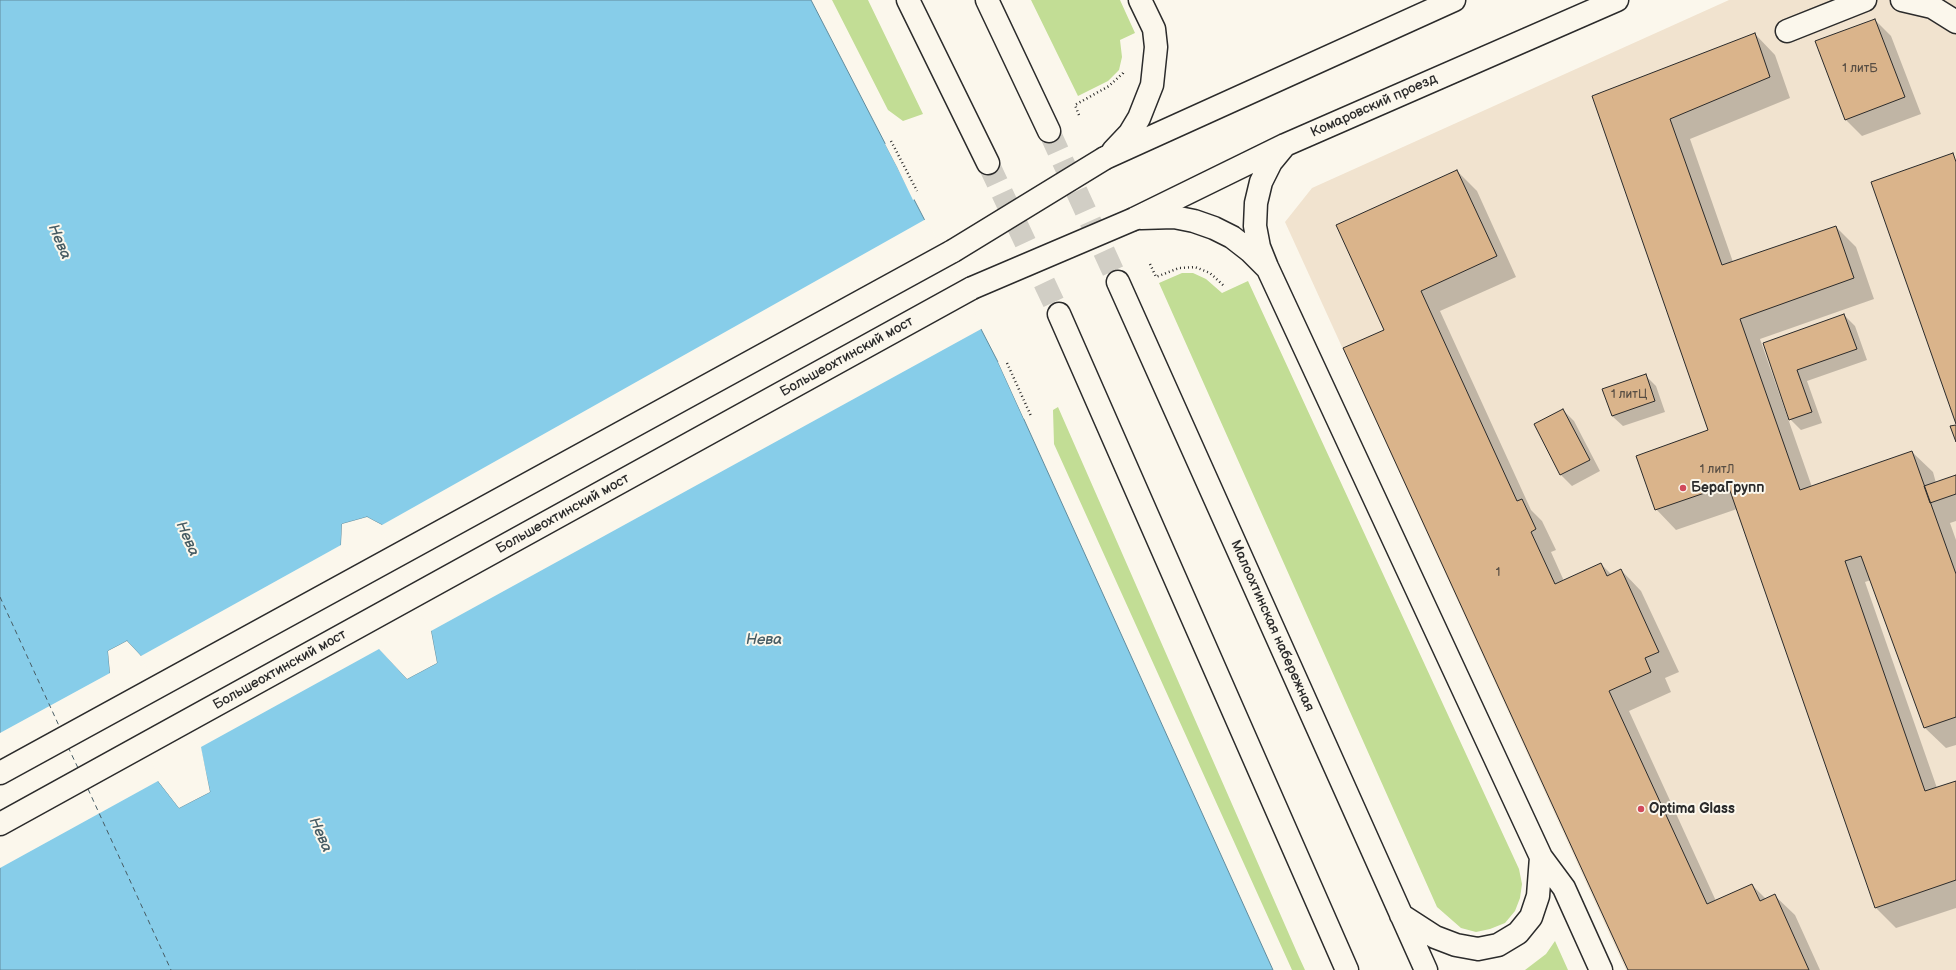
<!DOCTYPE html>
<meta charset="utf-8">
<style>
body{margin:0}
canvas{display:block;background:#fbf7ec}
</style>
<canvas width="1956" height="970"></canvas>
<script>
const ctx = document.querySelector('canvas').getContext('2d');
ctx.lineJoin = 'round';
function paint(path, color) {
  ctx.fillStyle = color;
  ctx.fill(path, 'evenodd');
}
function poly(rows) {
  const path = new Path2D();
  for (const r of rows) {
    path.moveTo(r[0], r[1]);
    for (let i = 2; i < r.length; i += 2) path.lineTo(r[i], r[i + 1]);
  }
  return path;
}
function strokePath(path, color, width, dash) {
  ctx.strokeStyle = color;
  ctx.lineWidth = width;
  ctx.lineCap = dash ? 'butt' : 'round';
  ctx.setLineDash(dash || []);
  ctx.stroke(path);
}
function label(font, color, halo, rows, align = 'center') {
  ctx.font = font + ' "Balsamiq Sans",sans-serif';
  ctx.lineWidth = 4;
  ctx.setLineDash([]);
  ctx.textBaseline = 'middle';
  ctx.strokeStyle = halo;
  ctx.fillStyle = color;
  for (const [text, x, y, turn = 0] of rows) {
    ctx.save();
    ctx.translate(x, y);
    ctx.rotate((+turn || 0) * Math.PI / 180);
    ctx.textAlign = isNaN(turn) ? turn : align;
    if (halo) ctx.strokeText(text, 0, 0);
    ctx.fillText(text, 0, 0);
    ctx.restore();
  }
}
paint(poly([
 [1729,0,1956,0,1956,970,1626,970,1285,222,1312,188]
]), '#f1e3cf');
paint(poly([
 [832,0,868,0,923,114,903,121,888,110],
 [1031,0,1120,0,1135,33,1120,40,1122,57,1119,70,1108,81,1078,96],
 [1182,273,1193,273,1206,279,1222,293,1248,281,1519,869,1522,884,1520,898,1515,911,1505,923,1490,929,1476,932,1461,928,1437,907,1159,283],
 [1058,407,1299,957,1305,970,1292,970,1054,444,1053,410],
 [1555,941,1568,970,1525,970,1546,954]
]), '#c2dd95');
const water = poly([
 [0,0,811,0,998,362,1273,970,0,970,0,0],
 [367,517,382,525,431,631,437,663,407,679,379,648,341,545,342,524,367,517],
 [127,641,141,656,200,747,210,792,179,808,158,781,110,673,108,651,127,641]
]);
paint(water, '#87cde9');
strokePath(water, '#628c9d', 1);
paint(poly([
 [887,143,898,166,915,199,913,200,897,167,885,144],
 [926,219,983,328,431,631,437,663,407,679,379,649,201,747,210,792,179,808,158,781,0,868,0,733,110,673,108,651,127,641,141,656,341,545,342,524,367,517,382,525],
 [367,519,380,526,429,631,435,662,407,677,381,647,343,545,344,525],
 [126,643,140,657,198,748,207,791,180,805,160,780,112,673,110,652],
 [1000,361,1026,418,1024,419,998,362]
]), '#fbf7ec');
paint(poly([
 [1875,20,1891,36,1921,114,1862,136,1846,120,1817,42],
 [1755,34,1775,55,1790,98,1690,139,1733,262,1836,227,1856,247,1874,299,1760,339,1812,487,1912,452,1933,472,1936,483,1956,476,1956,521,1950,523,1956,540,1956,745,1946,748,1925,728,1871,580,1865,582,1937,788,1956,782,1956,908,1896,928,1876,908,1737,509,1676,530,1656,509,1710,431,1593,97],
 [1457,171,1477,191,1516,277,1440,311,1531,510,1542,521,1556,550,1551,552,1564,581,1601,564,1612,575,1621,570,1641,591,1679,672,1665,678,1671,692,1629,711,1716,901,1752,885,1766,899,1774,895,1795,915,1820,970,1629,970,1385,330],
 [1844,315,1855,326,1867,360,1807,381,1822,423,1801,430,1790,419,1764,343],
 [1645,375,1656,386,1665,412,1623,426,1612,416],
 [1563,410,1574,421,1600,471,1572,486,1561,475,1535,425]
]), '#0003');
strokePath(poly([
 [0,597,60,728],
 [68,747,79,770],
 [88,789,171,970]
]), '#475c64', 1, [5, 4]);
const building = poly([
 [1875,19,1905,97,1845,120,1815,41,1875,19],
 [1755,33,1770,77,1670,119,1722,265,1836,226,1854,278,1740,319,1800,490,1912,451,1956,574,1956,717,1924,728,1861,556,1845,561,1925,791,1956,781,1956,880,1875,908,1728,485,1655,510,1636,456,1708,430,1592,96,1755,33],
 [1953,153,1956,162,1956,424,1871,182,1953,153],
 [1457,170,1497,256,1421,291,1517,501,1522,499,1536,529,1531,532,1555,584,1601,563,1607,576,1621,569,1659,652,1645,658,1651,672,1609,691,1707,904,1752,884,1760,901,1775,894,1809,970,1628,970,1343,348,1384,330,1336,225,1457,170],
 [1844,314,1857,349,1797,370,1812,412,1789,420,1763,343,1844,314],
 [1646,374,1655,401,1612,416,1602,389,1646,374],
 [1563,409,1590,460,1560,475,1534,424,1563,409],
 [1956,425,1956,442,1950,426,1956,425],
 [1956,475,1956,494,1930,503,1924,486,1956,475]
]);
paint(building, '#dab48b');
strokePath(building, '#2b2b2b', 1);
strokePath(poly([
 [1049,131,1118,282],
 [988,163,1059,314]
]), '#d1cec5', 22, [22, 11]);
const minor = poly([
 [1902,0,1932,7,1956,22],
 [1787,31,1865,0]
]);
const major = poly([
 [908,0,988,163],
 [987,0,1049,131],
 [1285,145,1271,162,1261,182,1256,203,1255,226,1259,247,1267,267,1541,857,1538,896,1531,917,1518,933,1498,945,1478,949,1456,945,1435,937,1401,915],
 [1113,151,1130,133,1139,118,1152,85,1156,47,1154,29,1140,0],
 [1105,158,1454,0],
 [1141,218,1174,217,1194,221,1214,228,1232,237,1250,251,1266,267],
 [1134,219,1285,145,1617,0],
 [1118,282,1426,970],
 [1059,314,1347,970],
 [0,773,953,251],
 [0,824,972,288],
 [1541,857,1564,888,1601,970]
]);
strokePath(minor, '#2b2b2b', 25);
strokePath(major, '#2b2b2b', 25);
strokePath(poly([
 [1079,115,1075,105,1109,86,1123,73,1124,70],
 [891,141,917,191],
 [1150,264,1156,277,1179,268,1195,267,1210,273,1224,286],
 [1007,363,1031,416]
]), '#2b2b2b', 2.5, [1, 3]);
strokePath(minor, '#fbf7ec', 22);
strokePath(major, '#fbf7ec', 22);
const majorBridge = poly([
 [953,251,1105,158],
 [972,288,1134,219]
]);
strokePath(majorBridge, '#2b2b2b', 25, []);
strokePath(majorBridge, '#fbf7ec', 22);
for (const [x, y, r, color] of [
 [1683,488,4,"#d1495b"],
 [1641,809,4,"#d1495b"]
]) {
  const dot = new Path2D();
  dot.arc(x, y, r, 0, 2 * Math.PI);
  ctx.fillStyle = color;
  ctx.fill(dot);
  strokePath(dot, '#fbf7ec', 1.5);
}
label('12px', '#574d43', null, [
 ["1 литБ",1860,69],
 ["1 литЦ",1629,395],
 ["1 литЛ",1717,470],
 ["1",1498,573]
]);
label('14px', '#2b2b2b', '#fbf7ec', [
 ["Комаровский проезд",1374,106,-24],
 ["Большеохтинский мост",847,357,-29],
 ["Большеохтинский мост",563,514,-29],
 ["Малоохтинская набережная",1272,626,66],
 ["Большеохтинский мост",280,670,-29]
]);
label('bold 14px', '#2b2b2b', '#fbf7ec', [
 ["БераГрупп",1691,488],
 ["Optima Glass",1649,809]
], 'left');
label('italic 15px', '#475c64', '#fbf7ec', [
 ["Нева",59,242,67],
 ["Нева",187,539,66],
 ["Нева",764,640],
 ["Нева",320,835,66]
]);
</script>
